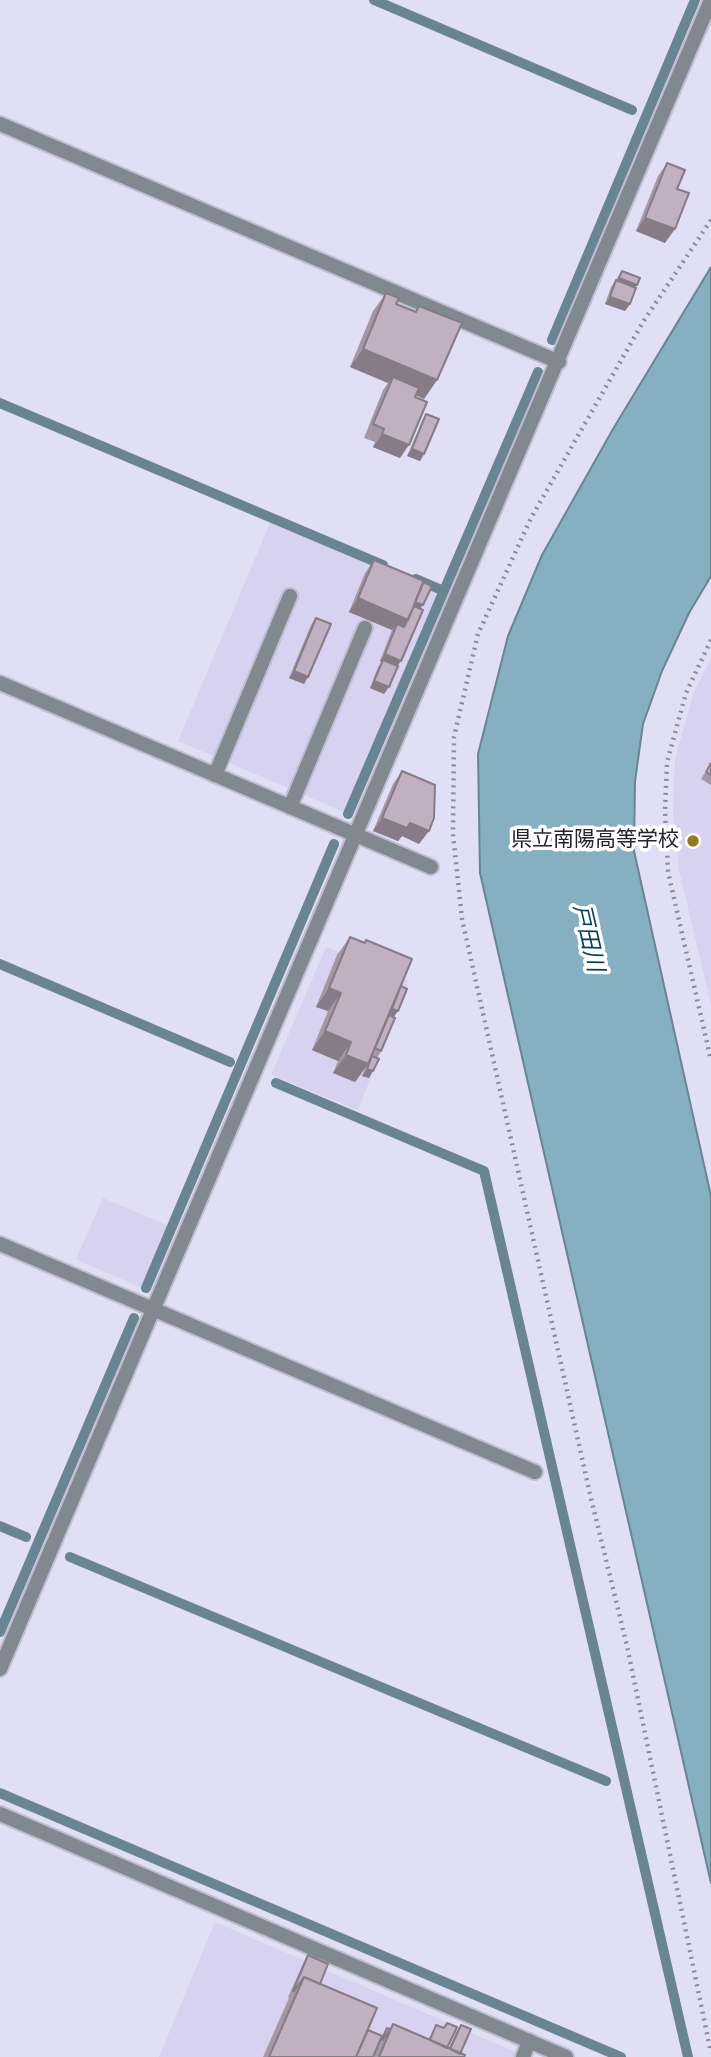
<!DOCTYPE html>
<meta charset="utf-8">
<style>
body{margin:0}
canvas{display:block;background:#e1dff5}
</style>
<canvas width="711" height="2057"></canvas>
<script>
const ctx = document.querySelector('canvas').getContext('2d');
ctx.lineJoin = 'round';
function paint(path, color) {
  ctx.fillStyle = color;
  ctx.fill(path, 'evenodd');
}
function poly(rows) {
  const path = new Path2D();
  for (const r of rows) {
    path.moveTo(r[0], r[1]);
    for (let i = 2; i < r.length; i += 2) path.lineTo(r[i], r[i + 1]);
  }
  return path;
}
function strokePath(path, color, width, dash) {
  ctx.strokeStyle = color;
  ctx.lineWidth = width;
  ctx.lineCap = dash ? 'butt' : 'round';
  ctx.setLineDash(dash || []);
  ctx.stroke(path);
}
function label(font, color, halo, rows, align = 'center') {
  ctx.font = font + ' "Sofia Sans Condensed","Noto Sans JP",sans-serif';
  ctx.lineWidth = 7;
  ctx.setLineDash([]);
  ctx.textBaseline = 'middle';
  ctx.strokeStyle = halo;
  ctx.fillStyle = color;
  for (const [text, x, y, turn = 0] of rows) {
    ctx.save();
    ctx.translate(x, y);
    ctx.rotate((+turn || 0) * Math.PI / 180);
    ctx.textAlign = isNaN(turn) ? turn : align;
    if (halo) ctx.strokeText(text, 0, 0);
    ctx.fillText(text, 0, 0);
    ctx.restore();
  }
}
paint(poly([
 [270,523,440,592,344,812,178,741],
 [711,658,711,1004,679,870,673,812,675,760,693,694],
 [326,947,409,980,358,1110,271,1075],
 [103,1198,169,1226,142,1288,76,1259],
 [215,1922,527,2057,159,2057]
]), '#d6d2ef');
const water = poly([
 [711,267,711,576,689,613,662,671,643,724,635,781,634,851,711,1196,711,1883,480,873,478,754,508,636,542,555,613,429,711,267]
]);
paint(water, '#86afc1');
strokePath(water, '#698594', 2);
strokePath(poly([
 [374,0,632,110],
 [552,340,695,0],
 [0,403,383,565],
 [416,579,444,591],
 [348,814,538,372],
 [0,964,230,1062],
 [276,1083,484,1171,688,2057],
 [146,1288,334,844],
 [0,1526,26,1537],
 [70,1557,606,1781],
 [0,1632,134,1318],
 [0,1793,621,2057]
]), '#698594', 10);
const service = poly([
 [215,775,290,596],
 [290,807,365,628],
 [523,2057,529,2041]
]);
const minor = poly([
 [0,124,559,362],
 [0,683,431,867],
 [0,1244,535,1472],
 [0,1669,711,0],
 [0,1814,566,2057]
]);
strokePath(service, '#bfbdd1', 18);
strokePath(minor, '#bfbdd1', 18);
strokePath(poly([
 [711,220,643,322,531,518,478,634,454,737,453,834,462,919,590,1494,627,1646,711,2053],
 [711,640,686,693,667,762,665,810,668,872,711,1060]
]), '#8c8a9a', 4.5, [2, 5]);
strokePath(service, '#828890', 14);
strokePath(minor, '#828890', 14);
paint(poly([
 [667,163,677,189,665,243,636,231,658,176],
 [622,271,636,288,630,304,625,311,605,304,611,287],
 [386,293,396,304,415,312,419,306,437,380,424,399,416,395,400,458,373,447,375,442,364,438,383,390,388,383,350,367,373,311],
 [426,414,424,454,420,461,407,456,422,421],
 [374,560,421,609,397,666,384,694,370,688,378,667,382,662,380,661,392,630,349,612,365,573],
 [316,618,304,684,289,678,311,625],
 [711,763,711,785,701,779],
 [402,771,419,844,402,836,398,841,373,831,393,784],
 [350,937,364,942,366,940,401,986,393,1017,381,1051,377,1058,369,1078,362,1076,365,1068,355,1082,333,1073,338,1061,312,1050,328,1011,316,1007,337,955],
 [308,1955,320,1984,368,2030,382,2036,387,2028,390,2029,393,2024,428,2040,436,2025,443,2028,447,2023,447,2048,449,2048,456,2032,461,2025,460,2054,464,2057,263,2057,289,1998,288,1997,304,1962]
]), '#a597a6');
paint(poly([
 [645,218,675,229,665,243,636,231],
 [619,278,637,285,632,292,614,285],
 [610,297,630,304,625,311,605,304],
 [363,349,437,380,424,399,389,384,393,377,388,383,350,367],
 [382,434,409,445,400,458,373,447],
 [412,449,424,454,420,461,407,456],
 [358,598,408,620,399,633,397,624,392,630,349,612],
 [415,602,423,605,418,612,413,605],
 [385,654,401,661,396,668,380,661],
 [294,671,308,677,304,684,289,678],
 [374,681,389,687,384,694,370,688],
 [382,818,410,823,429,831,419,844,402,836,398,841,373,831],
 [329,988,341,993,328,1011,316,1007],
 [391,1009,398,1011,393,1018,387,1015],
 [325,1031,351,1042,338,1061,312,1050],
 [346,1055,368,1064,355,1082,333,1073],
 [367,1069,373,1071,369,1078,362,1076]
]), '#867b87');
const building = poly([
 [667,163,685,170,677,189,689,193,675,229,645,218,667,163],
 [622,271,640,278,637,285,619,278,622,271],
 [616,280,636,288,630,304,610,297,616,280],
 [386,293,399,298,396,304,416,312,419,306,462,323,437,380,363,349,386,293],
 [393,377,419,388,415,397,427,402,409,445,382,434,384,429,373,424,393,377],
 [426,414,439,419,424,454,412,449,426,414],
 [374,560,424,581,408,620,358,598,374,560],
 [423,582,432,586,423,605,415,602,423,582],
 [414,606,423,610,401,661,385,654,397,624,404,627,414,606],
 [316,618,331,624,308,677,294,671,316,618],
 [383,660,398,666,389,687,374,681,383,660],
 [711,763,711,775,706,772,711,763],
 [402,771,435,785,434,818,429,831,410,823,407,828,382,818,402,771],
 [350,937,365,943,366,940,412,959,368,1064,346,1055,351,1042,325,1031,341,993,329,988,350,937],
 [401,986,407,989,398,1011,392,1009,401,986],
 [389,1015,395,1018,381,1051,375,1048,389,1015],
 [372,1056,379,1059,373,1071,367,1069,372,1056],
 [308,1955,328,1964,320,1984,304,1977,294,1991,293,1991,308,1955],
 [304,1977,377,2008,356,2057,269,2057,304,1977],
 [447,2023,457,2027,447,2048,430,2040,436,2025,444,2028,447,2023],
 [393,2024,465,2055,464,2057,379,2057,393,2024],
 [461,2025,471,2029,460,2054,450,2049,461,2025],
 [387,2028,390,2029,383,2040,382,2039,387,2028],
 [368,2030,382,2036,373,2057,356,2057,368,2030]
]);
paint(building, '#c0b0c1');
strokePath(building, '#867b87', 2);
for (const [x, y, r, color] of [
 [693,841,7,"#927b21"]
]) {
  const dot = new Path2D();
  dot.arc(x, y, r, 0, 2 * Math.PI);
  ctx.fillStyle = color;
  ctx.fill(dot);
  strokePath(dot, '#fff', 2.5);
}
label('21px', '#25242c', '#fff', [
 ["県立南陽高等学校",679,841]
], 'right');
label('italic 23px', '#064356', '#fff', [
 ["戸田川",587,938,77]
]);
</script>
